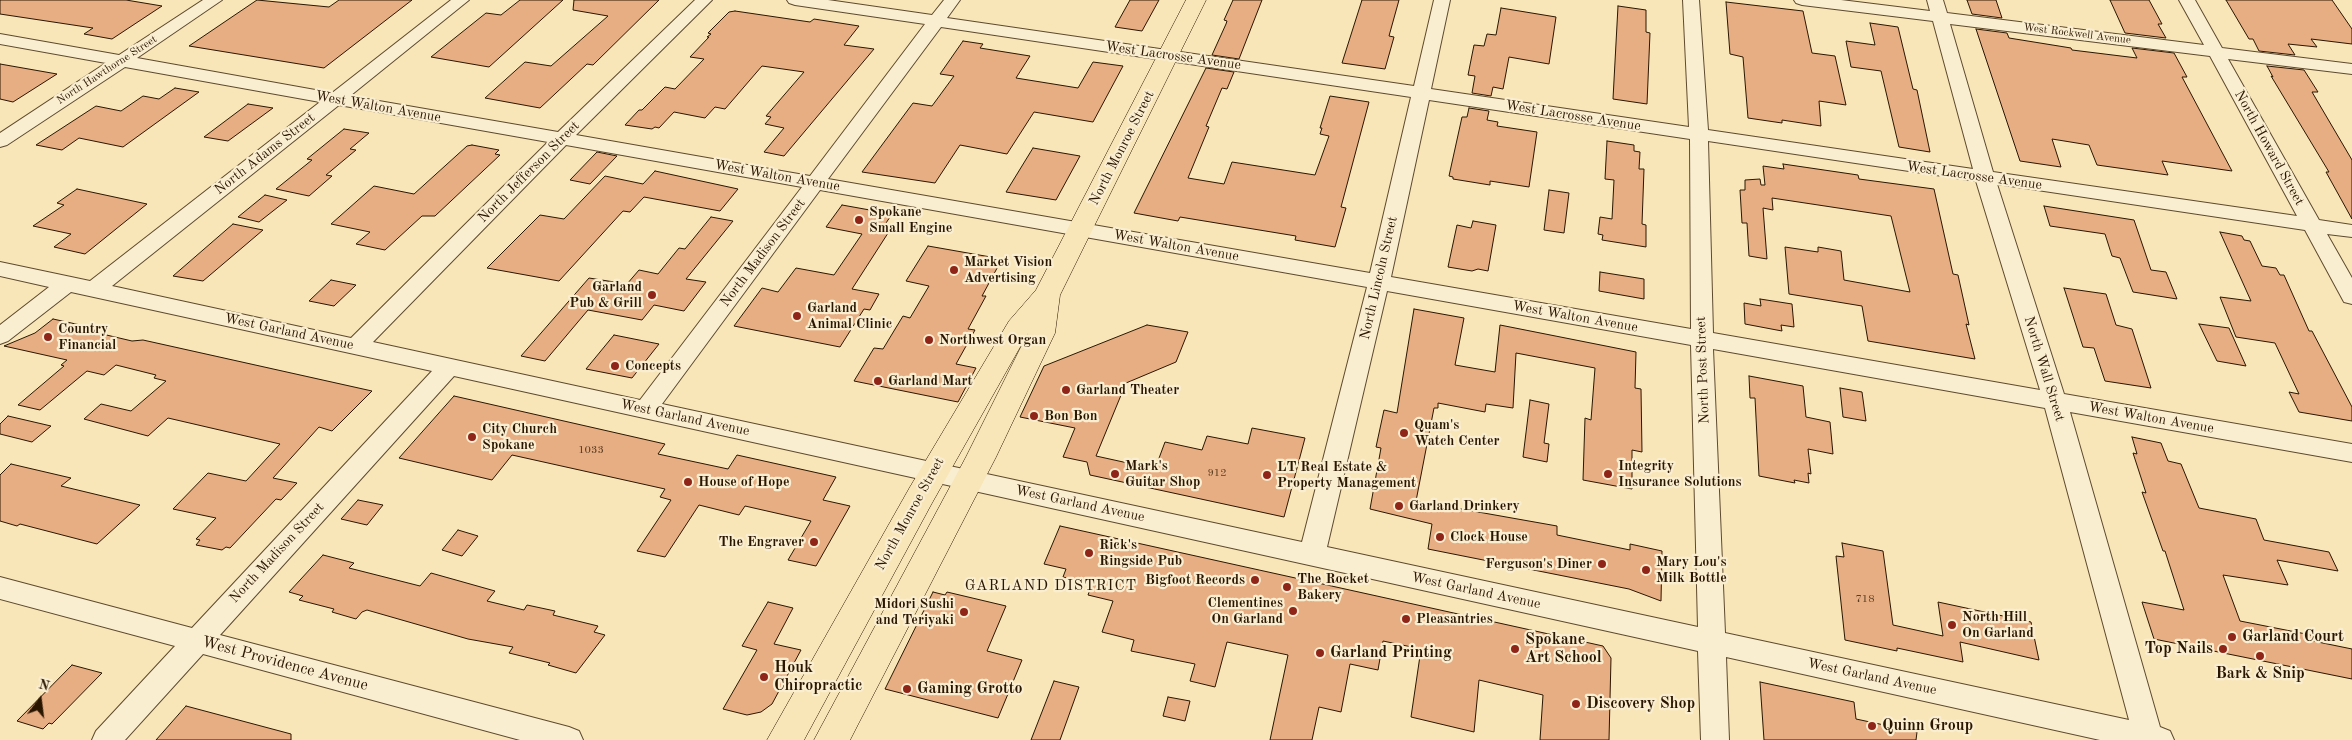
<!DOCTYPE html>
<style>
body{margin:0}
#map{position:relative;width:2352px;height:740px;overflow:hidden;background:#f8e5b8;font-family:"Old Standard TT",serif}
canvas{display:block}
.north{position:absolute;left:15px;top:675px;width:50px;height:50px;-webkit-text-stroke:4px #faeed1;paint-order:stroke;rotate:15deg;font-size:14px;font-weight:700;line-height:20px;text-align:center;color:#2a1600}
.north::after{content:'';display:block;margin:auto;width:18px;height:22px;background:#2a1600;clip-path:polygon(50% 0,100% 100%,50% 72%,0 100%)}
</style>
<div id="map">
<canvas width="2352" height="740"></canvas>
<div class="north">N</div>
</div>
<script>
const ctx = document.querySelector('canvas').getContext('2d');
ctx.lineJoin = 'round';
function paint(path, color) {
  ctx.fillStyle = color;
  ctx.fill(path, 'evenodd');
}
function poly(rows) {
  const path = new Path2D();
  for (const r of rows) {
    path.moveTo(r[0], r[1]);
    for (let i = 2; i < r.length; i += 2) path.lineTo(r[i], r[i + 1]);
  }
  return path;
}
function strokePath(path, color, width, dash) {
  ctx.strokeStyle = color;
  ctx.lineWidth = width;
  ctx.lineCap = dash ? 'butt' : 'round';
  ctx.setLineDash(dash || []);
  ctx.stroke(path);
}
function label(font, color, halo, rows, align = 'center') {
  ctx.font = font + ' "Old Standard TT",serif';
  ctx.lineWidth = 4.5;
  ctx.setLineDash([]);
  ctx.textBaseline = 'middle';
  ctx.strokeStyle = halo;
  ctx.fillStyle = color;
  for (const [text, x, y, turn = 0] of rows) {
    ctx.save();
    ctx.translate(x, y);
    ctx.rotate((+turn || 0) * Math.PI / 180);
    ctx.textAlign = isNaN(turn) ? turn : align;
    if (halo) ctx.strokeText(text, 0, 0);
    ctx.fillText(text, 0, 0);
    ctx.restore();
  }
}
const building = poly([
 [0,0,126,0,162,6,112,39,84,34,93,28,0,14,0,0],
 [257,0,329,7,339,0,412,0,324,68,189,46,257,0],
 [520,0,563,0,489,67,431,57,486,13,501,15,520,0],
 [574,0,659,0,593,65,587,64,540,108,485,98,525,62,551,66,608,16,573,10,574,0],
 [1130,0,1159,0,1142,31,1115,27,1130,0],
 [1233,0,1262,0,1239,59,1212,55,1226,24,1227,21,1224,20,1233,0],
 [1362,0,1399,0,1389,36,1394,37,1385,69,1342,63,1362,0],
 [1967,0,1996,0,2002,18,1972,14,1967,0],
 [2110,0,2149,0,2162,24,2158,24,2166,38,2125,33,2110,0],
 [2226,0,2332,0,2352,29,2352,44,2311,39,2317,47,2288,44,2295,55,2259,51,2253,39,2249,39,2226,0],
 [1726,2,1803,11,1812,53,1835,56,1846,105,1819,101,1821,126,1782,120,1782,123,1748,118,1743,57,1730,54,1726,2],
 [1618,6,1646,10,1646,32,1650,33,1647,104,1613,99,1618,6],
 [1501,8,1556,17,1549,64,1509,57,1503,89,1493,87,1491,96,1472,93,1475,76,1468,75,1474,45,1484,46,1487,34,1496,35,1501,8],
 [735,11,810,22,814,19,859,26,844,45,874,49,784,156,764,152,784,128,765,124,771,117,766,116,804,72,762,66,725,109,715,107,705,118,674,112,659,128,655,127,652,129,625,125,639,110,642,110,665,87,675,89,704,59,690,57,709,37,707,37,711,34,708,33,729,12,735,11],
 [1870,23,1898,27,1913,89,1917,90,1930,152,1899,147,1881,71,1851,67,1846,41,1875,45,1870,23],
 [1976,29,2007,33,2009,38,2071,48,2072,50,2137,58,2132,48,2174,53,2187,77,2182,77,2232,171,2162,161,2168,175,2097,165,2089,145,2052,139,2061,167,2020,161,1976,29],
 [963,41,983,44,980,48,1030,56,1016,78,1078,88,1093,62,1123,66,1093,122,1034,112,1007,154,960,145,935,183,862,172,913,103,932,106,954,76,940,74,963,41],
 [0,64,57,74,13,102,0,99,0,64],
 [2267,66,2304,70,2318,92,2312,92,2352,160,2352,219,2326,172,2329,172,2271,76,2273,77,2267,66],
 [1206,68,1234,72,1227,89,1222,88,1206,126,1209,127,1188,178,1224,184,1232,162,1315,175,1329,136,1320,134,1322,128,1320,128,1330,96,1369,102,1341,207,1346,208,1335,247,1295,240,1296,236,1180,217,1178,221,1134,213,1206,68],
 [175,88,199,92,123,147,79,138,62,150,36,145,96,106,121,111,143,96,159,99,175,88],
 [248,104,273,108,228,141,204,137,248,104],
 [1469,108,1489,111,1487,120,1498,122,1497,126,1537,132,1529,187,1490,181,1490,185,1453,179,1453,177,1449,176,1462,117,1467,117,1469,108],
 [344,129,369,133,350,149,356,150,326,175,332,176,309,196,276,189,312,160,307,159,344,129],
 [1607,141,1634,145,1634,151,1640,152,1639,169,1644,169,1642,224,1646,225,1646,247,1602,240,1603,235,1598,234,1600,217,1612,219,1614,180,1605,179,1607,141],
 [472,145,499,150,495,154,500,155,435,216,422,216,385,250,356,244,370,232,331,224,374,186,414,194,467,146,472,145],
 [1033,148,1080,156,1056,200,1006,192,1033,148],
 [597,152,617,156,590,184,570,180,597,152],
 [1783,164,1858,175,1859,179,1934,189,1953,274,1958,275,1969,325,1966,324,1975,359,1868,341,1862,306,1789,294,1785,247,1818,252,1818,247,1841,251,1844,280,1910,292,1891,216,1772,198,1773,210,1763,208,1767,259,1749,256,1747,223,1742,223,1740,190,1745,190,1745,180,1760,179,1761,185,1765,185,1763,166,1784,169,1783,164],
 [655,171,738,189,720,211,644,197,630,212,623,211,559,281,487,268,540,215,564,219,605,176,643,184,655,171],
 [77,189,147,204,85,254,54,247,71,234,33,226,64,205,57,203,77,189],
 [1549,190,1569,193,1564,233,1544,230,1549,190],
 [265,195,287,200,259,222,238,217,265,195],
 [842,205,892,214,882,229,890,230,852,289,879,294,870,310,864,309,840,347,734,326,762,288,778,292,796,268,834,275,862,234,826,227,842,205],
 [2044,206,2134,220,2151,270,2166,272,2177,299,2133,292,2120,258,2112,256,2105,234,2050,226,2044,206],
 [711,217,733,221,686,279,706,282,684,311,654,305,642,320,588,310,545,361,521,356,589,278,627,284,639,270,658,274,679,248,685,249,711,217],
 [1473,221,1496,225,1488,271,1478,269,1472,271,1448,267,1457,225,1471,228,1473,221],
 [233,224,263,230,203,281,173,276,233,224],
 [2220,232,2242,236,2244,240,2250,241,2262,266,2276,268,2280,275,2284,275,2309,331,2312,331,2352,407,2352,421,2299,412,2289,392,2299,394,2275,343,2236,337,2220,297,2251,301,2220,232],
 [928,246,1002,259,982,296,986,296,968,329,975,330,956,364,976,368,958,402,854,381,874,348,883,349,903,316,910,318,929,286,906,281,928,246],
 [1600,272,1644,279,1644,299,1599,291,1600,272],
 [331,280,356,285,334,306,309,301,331,280],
 [2064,288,2106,294,2116,325,2132,329,2151,388,2105,381,2094,348,2083,347,2064,288],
 [1760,299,1792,304,1794,327,1781,325,1782,331,1745,324,1744,303,1761,306,1760,299],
 [1414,309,1464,318,1455,365,1495,372,1500,325,1636,352,1635,388,1641,389,1642,452,1632,450,1632,489,1583,480,1585,418,1591,420,1595,368,1516,353,1513,408,1486,404,1485,412,1438,403,1438,408,1434,408,1416,501,1557,526,1557,535,1630,550,1630,544,1662,551,1661,601,1629,589,1428,549,1432,524,1370,509,1381,448,1376,447,1384,410,1397,413,1414,309],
 [53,319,85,326,81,329,132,341,143,340,372,391,332,431,319,427,273,478,297,483,281,500,276,499,230,548,226,547,222,550,196,545,200,540,196,539,216,518,173,509,208,473,246,481,280,444,168,418,148,436,84,419,101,404,131,411,166,381,154,378,156,375,116,365,104,375,87,371,40,410,18,405,64,366,61,365,67,360,4,346,35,333,53,319],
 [2199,324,2229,328,2246,366,2217,361,2199,324],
 [1147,325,1188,332,1176,362,1126,383,1096,456,1155,469,1165,442,1202,450,1207,436,1248,444,1252,428,1305,438,1284,517,1090,475,1087,462,1063,457,1075,428,1020,417,1044,366,1147,325],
 [614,335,659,344,632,378,586,369,614,335],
 [1749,376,1803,386,1806,417,1830,422,1833,454,1808,449,1811,474,1808,473,1809,483,1794,480,1795,483,1759,476,1755,398,1750,398,1749,376],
 [1840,388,1862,392,1866,421,1843,417,1840,388],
 [454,396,665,444,658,454,728,469,737,455,836,477,823,500,850,506,816,566,788,560,811,521,745,506,739,515,699,505,665,557,637,551,671,500,660,497,665,489,512,455,492,480,399,458,454,396],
 [1530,400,1549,404,1544,443,1549,444,1547,462,1523,457,1530,400],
 [8,416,51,426,32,442,0,434,0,424,8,416],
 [2132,437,2161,443,2168,461,2181,464,2199,508,2256,519,2264,540,2329,552,2338,571,2277,560,2288,585,2223,575,2240,621,2311,635,2313,641,2352,649,2352,679,2154,639,2142,602,2184,610,2165,551,2163,551,2142,492,2146,493,2133,453,2137,454,2132,437],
 [11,464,71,478,61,486,140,505,97,544,20,524,17,526,0,521,0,475,11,464],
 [358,500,383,505,367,525,341,519,358,500],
 [1060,526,1603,646,1611,658,1609,740,1540,740,1543,695,1479,680,1474,732,1411,717,1421,649,1383,641,1378,670,1350,664,1341,712,1319,707,1312,740,1270,740,1288,655,1227,642,1215,687,1190,681,1195,664,1131,651,1134,640,1102,632,1113,601,1088,595,1092,584,1063,577,1066,569,1044,564,1060,526],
 [458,530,478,536,462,556,442,550,458,530],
 [1842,543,1883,551,1893,625,1943,636,1938,602,2031,622,2039,660,1960,642,1963,662,1897,648,1897,651,1845,640,1836,556,1844,557,1842,543],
 [323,555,354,563,349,568,420,586,431,573,495,591,487,601,524,610,527,605,555,611,553,615,598,626,594,632,605,635,576,673,548,665,550,663,509,653,513,647,468,639,367,610,362,612,356,619,332,612,334,609,299,600,303,596,289,592,323,555],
 [933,592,945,595,947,592,1006,606,987,651,1022,660,998,718,885,689,933,592],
 [768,602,793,608,774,644,801,650,772,704,761,712,747,715,723,709,757,650,742,646,768,602],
 [72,665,102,673,52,724,49,723,43,729,17,721,72,665],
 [1054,681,1079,687,1060,740,1031,740,1054,681],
 [1760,682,1854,702,1856,719,1917,732,1916,740,1764,740,1760,682],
 [1168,697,1190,701,1185,721,1163,716,1168,697],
 [186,706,291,734,291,740,156,740,186,706]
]);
paint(building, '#e7ad83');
strokePath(building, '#2a1600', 1);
const minor = poly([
 [203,0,222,0,137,58,332,93,451,0,469,0,350,96,558,132,695,0,712,0,576,135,810,176,925,24,795,5,789,3,787,0,828,0,932,15,944,0,960,0,947,18,1414,86,1434,0,1450,0,1431,89,1689,127,1683,0,1699,0,1708,130,1973,169,1933,21,1802,5,1796,3,1794,0,1841,0,1930,11,1927,0,1943,0,1947,13,2204,45,2179,0,2195,0,2222,48,2352,64,2352,74,2228,59,2319,220,2352,225,2352,237,2327,234,2352,278,2352,304,2344,302,2305,230,1997,184,2064,394,2352,444,2352,462,2070,412,2160,727,2170,731,2174,740,2100,740,1726,657,1729,740,1701,740,1698,651,454,376,220,635,569,727,579,731,583,740,520,740,203,654,125,740,92,740,96,731,175,646,0,599,0,577,192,628,432,371,71,292,8,341,0,344,0,325,49,287,0,276,0,262,90,281,320,102,125,67,7,145,0,147,0,133,106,63,0,44,0,34,119,55,203,0],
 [1950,24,2210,56,2297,216,1993,172,1950,24],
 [941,27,1411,97,1370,273,828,179,941,27],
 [1429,100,1690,139,1691,329,1391,277,1429,100],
 [339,105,548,142,351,338,112,286,339,105],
 [1708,141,1976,181,2040,390,1713,333,1708,141],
 [566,145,802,187,640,400,373,342,566,145],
 [820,190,1367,287,1302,542,662,404,820,190],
 [1387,291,1691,345,1698,627,1327,547,1387,291],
 [1713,349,2045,408,2129,720,1725,633,1713,349]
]);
const major = poly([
 [1186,0,1206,0,1060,295,1055,333,996,457,850,740,814,740,966,457,1028,333,932,503,804,740,767,740,910,487,1009,321,1036,290,1186,0]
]);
strokePath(minor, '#5e4a2e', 2);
strokePath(major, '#2a1600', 1);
paint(minor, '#faeed1');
paint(major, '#f8e5b8');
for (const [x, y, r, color] of [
 [859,220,5,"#8f2418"],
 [954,270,5,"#8f2418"],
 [652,295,5,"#8f2418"],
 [797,316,5,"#8f2418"],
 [48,337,5,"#8f2418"],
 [929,340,5,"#8f2418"],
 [615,366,5,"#8f2418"],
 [878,381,5,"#8f2418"],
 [1066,390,5,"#8f2418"],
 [1034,416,5,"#8f2418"],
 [1404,433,5,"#8f2418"],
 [472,437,5,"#8f2418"],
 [1115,474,5,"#8f2418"],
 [1608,474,5,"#8f2418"],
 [1267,475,5,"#8f2418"],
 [688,482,5,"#8f2418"],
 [1399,506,5,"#8f2418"],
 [1440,537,5,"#8f2418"],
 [814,542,5,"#8f2418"],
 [1089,553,5,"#8f2418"],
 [1602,564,5,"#8f2418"],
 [1646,570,5,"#8f2418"],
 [1255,580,5,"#8f2418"],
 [1287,587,5,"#8f2418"],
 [1293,611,5,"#8f2418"],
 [964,612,5,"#8f2418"],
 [1406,619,5,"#8f2418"],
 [1952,625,5,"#8f2418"],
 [2232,637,5,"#8f2418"],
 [1515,649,5,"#8f2418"],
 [2223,649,5,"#8f2418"],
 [1320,653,5,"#8f2418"],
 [2260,656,5,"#8f2418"],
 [764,677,5,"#8f2418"],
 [907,689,5,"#8f2418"],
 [1576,704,5,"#8f2418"],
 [1872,726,5,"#8f2418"]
]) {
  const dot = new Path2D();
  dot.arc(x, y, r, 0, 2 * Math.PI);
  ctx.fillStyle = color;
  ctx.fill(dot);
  strokePath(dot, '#faeed1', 2);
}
label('11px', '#2a1600', '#faeed1', [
 ["West Rockwell Avenue",2077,34,7],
 ["North Hawthorne Street",107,70,-33]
]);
label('11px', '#593c21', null, [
 ["1033",591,450],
 ["912",1217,473],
 ["718",1865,599]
]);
label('14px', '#2a1600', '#faeed1', [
 ["West Lacrosse Avenue",1173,56,8],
 ["West Walton Avenue",378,107,10],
 ["West Lacrosse Avenue",1573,116,9],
 ["North Monroe Street",1122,148,-63],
 ["North Howard Street",2269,148,61],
 ["North Adams Street",265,154,-38],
 ["North Jefferson Street",529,172,-45],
 ["West Walton Avenue",777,176,10],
 ["West Lacrosse Avenue",1974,176,8],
 ["West Walton Avenue",1176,246,10],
 ["North Madison Street",763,253,-53],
 ["North Lincoln Street",1379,278,-77],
 ["West Walton Avenue",1575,317,10],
 ["West Garland Avenue",289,332,12],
 ["North Wall Street",2044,369,73],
 ["North Post Street",1703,370,-92],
 ["West Garland Avenue",685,418,12],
 ["West Walton Avenue",2151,418,10],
 ["West Garland Avenue",1080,504,12],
 ["North Monroe Street",910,514,-61],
 ["North Madison Street",277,553,-47],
 ["West Garland Avenue",1476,591,12],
 ["West Garland Avenue",1872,677,12]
]);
label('bold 14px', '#2a1600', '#faeed1', [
 ["Spokane",869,212],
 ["Small Engine",869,228],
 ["Market Vision",964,262],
 ["Advertising",964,278],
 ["Garland",642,287,"right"],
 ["Pub & Grill",642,303,"right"],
 ["Garland",807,308],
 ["Animal Clinic",807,324],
 ["Country",58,329],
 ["Financial",58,345],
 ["Northwest Organ",939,340],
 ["Concepts",625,366],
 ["Garland Mart",888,381],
 ["Garland Theater",1076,390],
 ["Bon Bon",1044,416],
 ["Quam's",1414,425],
 ["Watch Center",1414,441],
 ["City Church",482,429],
 ["Spokane",482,445],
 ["Mark's",1125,466],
 ["Guitar Shop",1125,482],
 ["Integrity",1618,466],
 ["Insurance Solutions",1618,482],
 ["LT Real Estate &",1277,467],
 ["Property Management",1277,483],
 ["House of Hope",698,482],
 ["Garland Drinkery",1409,506],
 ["Clock House",1450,537],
 ["The Engraver",804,542,"right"],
 ["Rick's",1099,545],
 ["Ringside Pub",1099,561],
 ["Mary Lou's",1656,562],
 ["Milk Bottle",1656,578],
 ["Ferguson's Diner",1592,564,"right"],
 ["The Rocket",1297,579],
 ["Bakery",1297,595],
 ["Bigfoot Records",1245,580,"right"],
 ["Clementines",1283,603,"right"],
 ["On Garland",1283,619,"right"],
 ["Midori Sushi",954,604,"right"],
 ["and Teriyaki",954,620,"right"],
 ["North Hill",1962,617],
 ["On Garland",1962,633],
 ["Pleasantries",1416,619]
], 'left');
ctx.letterSpacing = '1px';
label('15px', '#2a1600', '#faeed1', [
 ["GARLAND DISTRICT",1051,586]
]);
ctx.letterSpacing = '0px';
label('bold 16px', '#2a1600', '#faeed1', [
 ["Garland Court",2242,637],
 ["Spokane",1525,640],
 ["Art School",1525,658],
 ["Top Nails",2213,649,"right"],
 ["Garland Printing",1330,653],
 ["Houk",774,668],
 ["Chiropractic",774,686],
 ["Bark & Snip",2260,674,"center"],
 ["Gaming Grotto",917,689],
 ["Discovery Shop",1586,704],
 ["Quinn Group",1882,726]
], 'left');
label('16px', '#2a1600', '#faeed1', [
 ["West Providence Avenue",285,664,15]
]);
</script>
